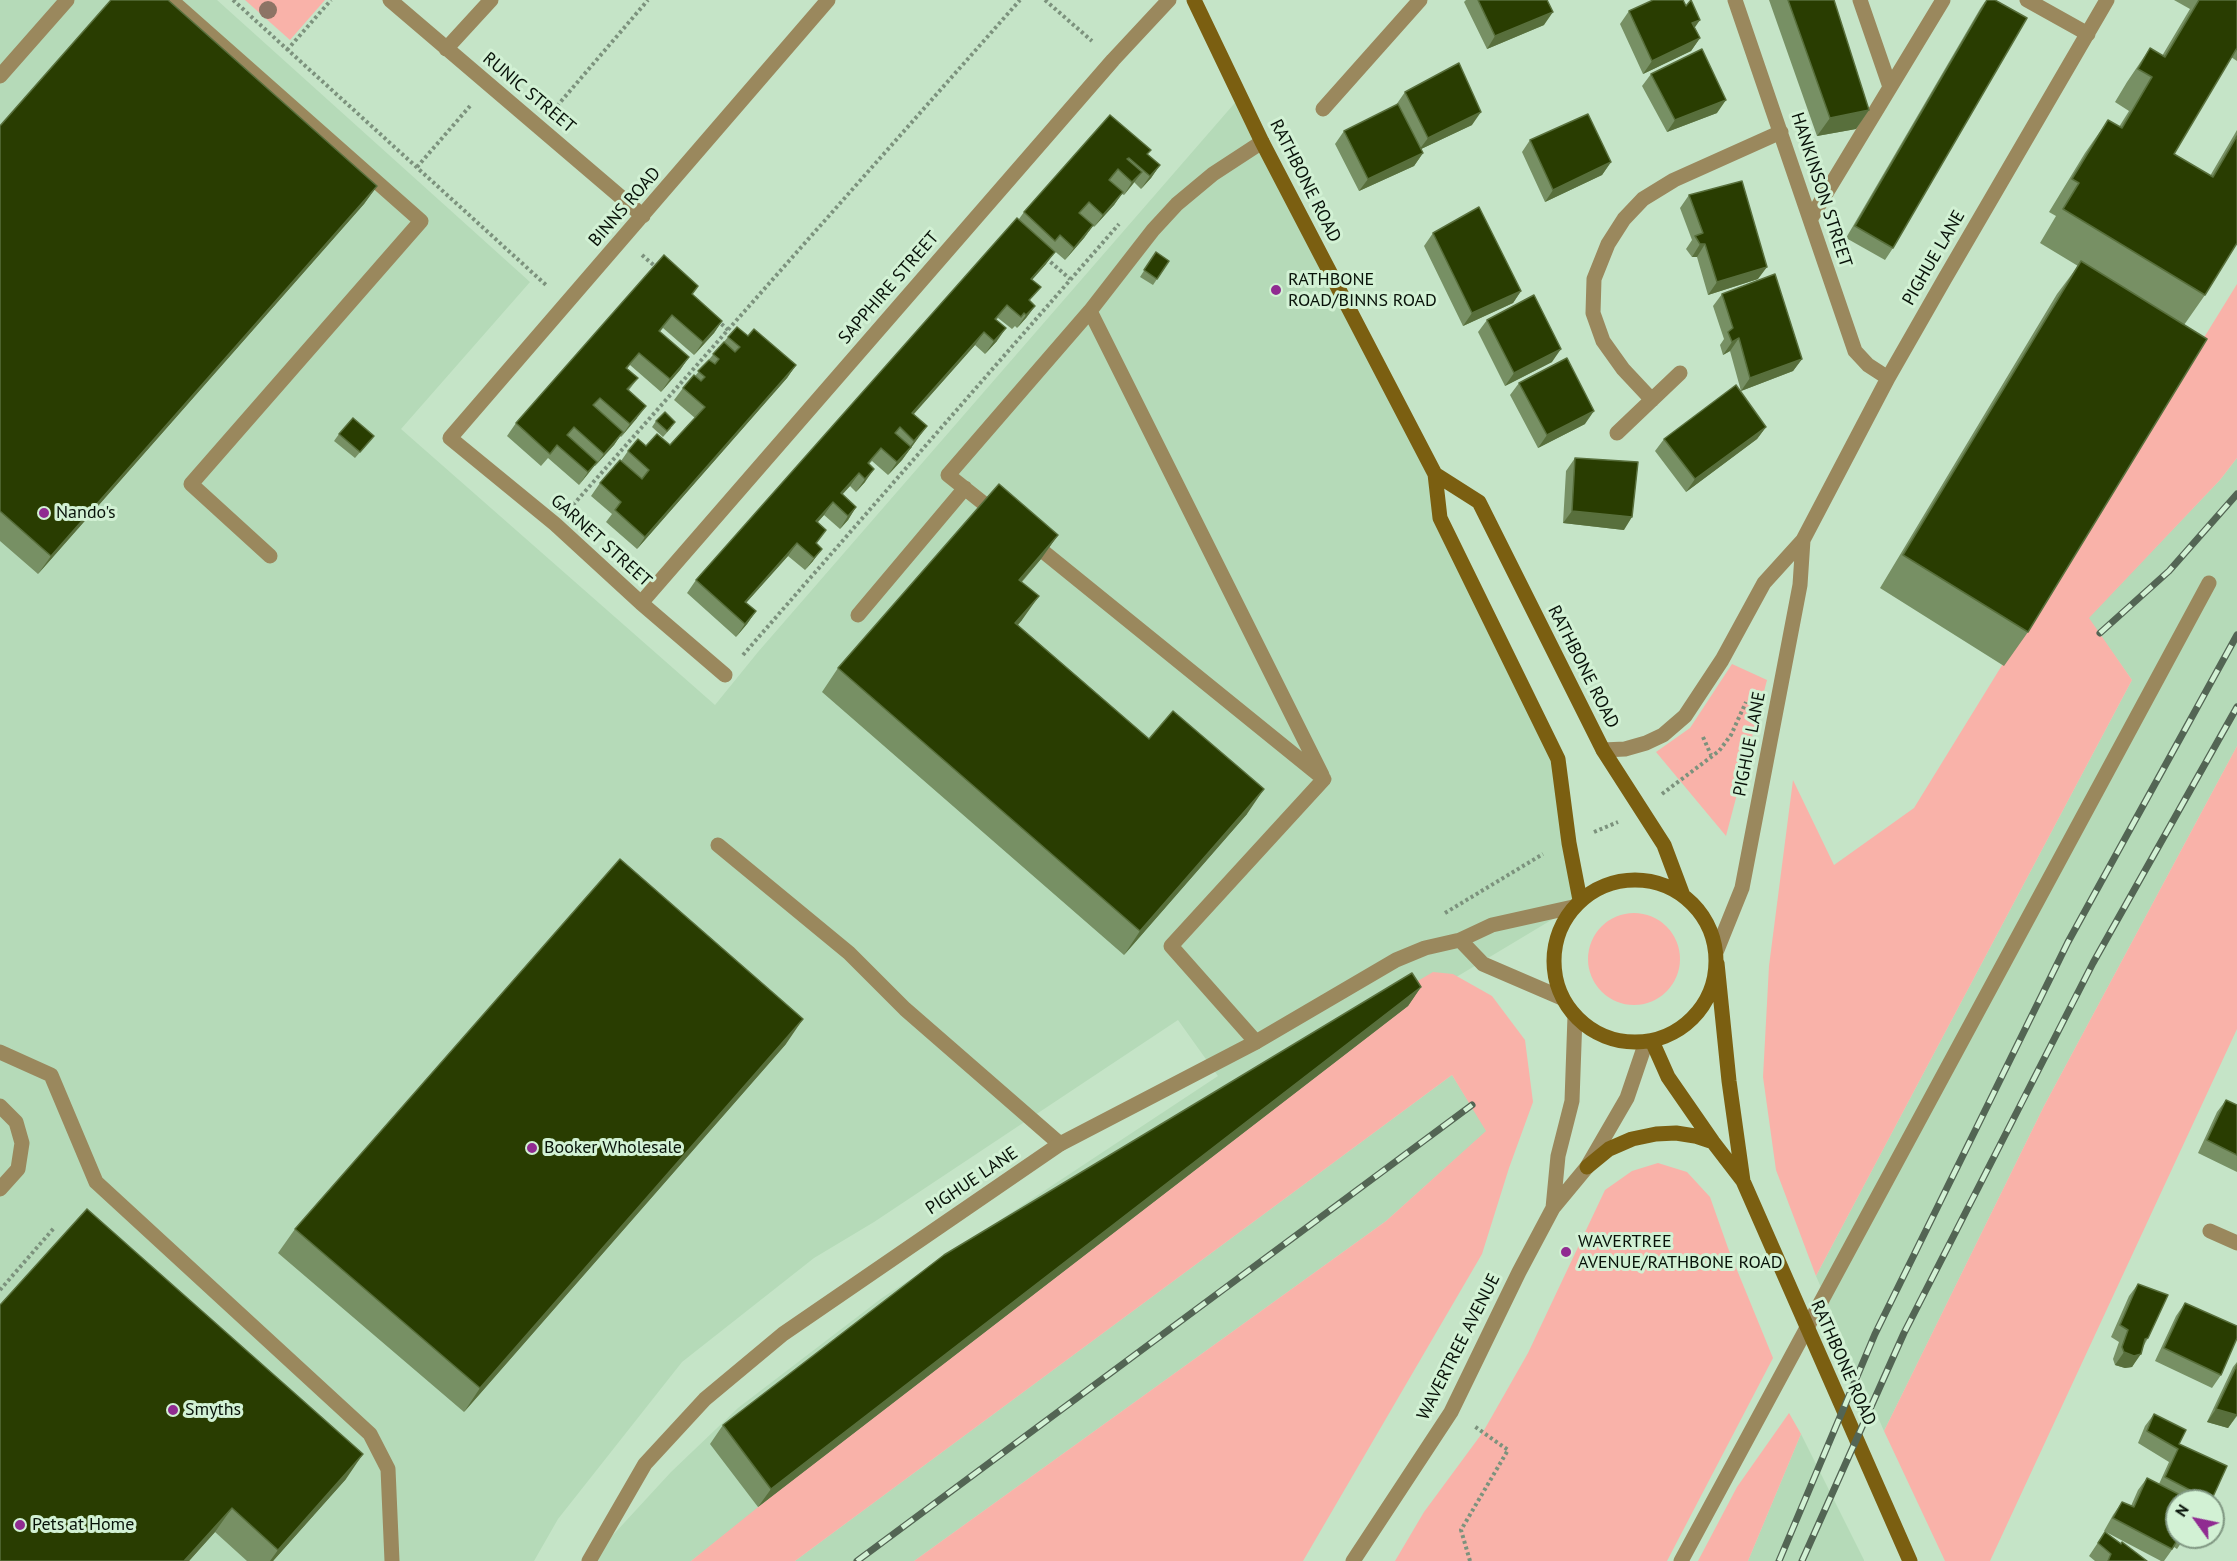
<!DOCTYPE html>
<style>
body{margin:0}
#map{position:relative;width:2237px;height:1561px;overflow:hidden;background:#c5e4c7;font-family:"PT Sans",sans-serif}
canvas{display:block}
.north{position:absolute;left:2165px;top:1489px;width:60px;height:60px;box-sizing:border-box;background:#d2f1d4;border:2px solid #819883;border-radius:50%;rotate:303deg;font-size:16px;font-weight:700;line-height:24px;text-align:center;color:#081209}
.north::after{content:'';display:block;margin:auto;width:21px;height:27px;background:#902b91;clip-path:polygon(50% 0,100% 100%,50% 72%,0 100%)}
</style>
<div id="map">
<canvas width="2237" height="1561"></canvas>
<div class="north">N</div>
</div>
<script>
const ctx = document.querySelector('canvas').getContext('2d');
ctx.lineJoin = 'round';
function paint(path, color) {
  ctx.fillStyle = color;
  ctx.fill(path, 'evenodd');
}
function poly(rows) {
  const path = new Path2D();
  for (const r of rows) {
    if (r.length === 3) {
      path.moveTo(r[0] + r[2], r[1]);
      path.arc(r[0], r[1], r[2], 0, 2 * Math.PI);
      continue;
    }
    path.moveTo(r[0], r[1]);
    for (let i = 2; i < r.length; i += 2) path.lineTo(r[i], r[i + 1]);
  }
  return path;
}
function strokePath(path, color, width, dash) {
  ctx.strokeStyle = color;
  ctx.lineWidth = width;
  ctx.lineCap = dash ? 'butt' : 'round';
  ctx.setLineDash(dash || []);
  ctx.stroke(path);
}
function label(font, color, halo, rows, align = 'center') {
  ctx.font = font + ' "PT Sans",sans-serif';
  ctx.lineWidth = 6;
  ctx.setLineDash([]);
  ctx.textBaseline = 'middle';
  ctx.strokeStyle = halo;
  ctx.fillStyle = color;
  for (const [text, x, y, turn = 0] of rows) {
    ctx.save();
    ctx.translate(x, y);
    ctx.rotate((+turn || 0) * Math.PI / 180);
    ctx.textAlign = isNaN(turn) ? turn : align;
    if (halo) ctx.strokeText(text, 0, 0);
    ctx.fillText(text, 0, 0);
    ctx.restore();
  }
}
paint(poly([
 [0,0,217,0,530,282,401,429,715,705,758,652,1240,97,1435,474,1440,518,1558,759,1573,907,1408,1006,691,1561,589,1561,671,1472,738,1408,882,1298,1218,1076,1178,1020,874,1222,814,1258,682,1362,558,1519,534,1561,0,1561],
 [2237,458,2237,746,2044,1106,1884,1431,1816,1276,2132,680,2088,618,2220,480],
 [1452,1075,1487,1131,1386,1221,914,1561,795,1561],
 [1801,1434,1864,1560,1864,1561,1748,1561]
]), '#b5dab8');
paint(poly([
 [245,0,325,0,290,40],
 [2237,284,2237,458,2220,480,2089,618,2132,680,1816,1276,1776,1170,1763,1077,1769,966,1793,780,1834,865,1914,808],
 [1732,664,1767,680,1726,836,1656,752,1690,728],
 [2237,746,2237,1029,1990,1561,1945,1561,1884,1431,2044,1106],
 [1634,959,46],
 [1433,972,1453,974,1492,996,1525,1040,1533,1102,1509,1168,1482,1254,1303,1561,914,1561,1386,1221,1486,1131,1452,1075,795,1561,691,1561,1399,992],
 [1658,1163,1687,1172,1710,1197,1728,1248,1773,1358,1667,1561,1395,1561,1424,1512,1483,1432,1528,1353,1605,1190,1632,1171],
 [1789,1413,1801,1434,1748,1561,1698,1561,1737,1487]
]), '#f9b2a9');
strokePath(poly([
 [233,0,546,285],
 [1045,0,1092,41],
 [287,50,331,0],
 [557,106,648,0],
 [417,167,470,106],
 [642,255,657,268],
 [1046,258,1070,279],
 [717,320,728,330],
 [573,505,1020,0],
 [743,655,1119,224],
 [1703,737,1711,755],
 [1662,794,1719,751,1731,735,1746,702],
 [1594,832,1618,822],
 [1445,913,1543,854],
 [0,1290,54,1228],
 [1470,1561,1461,1530,1508,1450,1474,1426]
]), '#7c927d', 4, [3, 3]);
strokePath(poly([
 [171,0,421,221,191,484,270,556],
 [1860,0,1890,87],
 [0,76,67,0],
 [1811,218,1943,0],
 [1090,311,1322,775],
 [997,514,948,475,1090,311,1153,230,1177,204,1213,174,1262,142],
 [1029,540,1324,779,1171,946,1256,1042],
 [858,615,965,488],
 [718,845,849,953,905,1009,1060,1144],
 [0,1052,51,1075,96,1182,370,1434,388,1469,392,1561],
 [0,1106,16,1122,22,1143,18,1169,0,1189],
 [1681,1561,2209,583]
]), '#9a885d', 15);
strokePath(poly([
 [390,0,643,216],
 [1735,0,1855,351,1868,365,1888,378],
 [2027,0,2088,34],
 [446,49,491,0],
 [1323,109,1420,0],
 [1652,400,1623,369,1603,341,1593,313,1594,279,1608,244,1624,219,1643,199,1674,180,1781,132],
 [1617,433,1680,373],
 [641,603,1113,60,1169,0],
 [725,675,641,603,555,524,450,438,828,0],
 [1603,750,1625,749,1646,743,1663,735,1685,716,1722,660,1764,583,1803,540,1888,378,1944,280,2107,0],
 [1460,940,1483,964,1562,998],
 [1717,950,1742,888,1800,585,1803,540],
 [1553,1208,1558,1156,1572,1101,1575,1016],
 [2210,1231,2237,1243],
 [589,1561,645,1464,705,1399,783,1334,1060,1144,1256,1042,1396,960,1425,948,1460,940,1492,925,1573,907],
 [1353,1561,1451,1412,1519,1272,1553,1208,1587,1167,1627,1098,1646,1042]
]), '#9a885d', 15);
strokePath(poly([
 [1194,0,1262,142,1435,474,1440,518,1558,759,1569,843,1580,900],
 [1435,474,1479,502,1603,750,1664,845,1682,893],
 [1635,961,81],
 [1717,963,1729,1081,1743,1181,1910,1561],
 [1652,1041,1668,1077,1713,1142,1743,1181],
 [1587,1167,1609,1149,1632,1139,1656,1134,1676,1133,1695,1136,1713,1142]
]), '#7b5f11', 15);
const rail = poly([
 [2100,633,2169,571,2237,494],
 [857,1561,1472,1105],
 [1779,1561,1875,1334,2068,942,2237,635],
 [1802,1561,1904,1333,2093,963,2237,707]
]);
strokePath(rail, '#536554', 7);
strokePath(rail, '#d2f1d4', 4.5, [14]);
ctx.fillStyle = '#8d7465';
for (const [x, y] of [
 [268,10]
]) {
  ctx.beginPath();
  ctx.arc(x, y, 9, 0, 2 * Math.PI);
  ctx.fill();
}
paint(poly([
 [1466,0,1547,0,1544,25,1487,49,1464,2],
 [1769,0,1834,0,1869,110,1856,129,1817,136],
 [1986,0,1893,248,1885,260,1846,238,1980,9],
 [2174,0,2237,0,2237,61,2231,57,2174,154,2210,176,2237,130,2237,243,2205,295,2184,325,2028,632,2004,666,1880,588,2057,294,2078,266,2040,243,2056,216,2049,212,2085,153,2108,120,2119,127,2129,111,2115,102,2127,82,2150,48,2162,56,2190,9],
 [1629,11,1695,28,1700,38,1691,51,1643,74,1620,24],
 [1651,74,1717,113,1667,132,1642,86],
 [1405,92,1472,125,1421,149,1423,153,1414,166,1359,191,1335,144,1344,131,1396,105],
 [1110,115,1147,155,1160,165,1151,178,1141,189,1134,182,1124,195,1122,194,1114,205,1094,227,1093,226,1084,238,1065,260,1051,248,1046,264,1032,280,1030,302,1035,306,1026,318,1017,328,1015,326,1012,329,998,318,996,320,997,341,985,354,975,345,914,414,918,438,902,460,888,475,872,461,869,464,865,482,856,492,850,486,842,495,856,507,848,520,840,529,824,515,818,522,816,543,813,561,805,570,788,556,746,603,756,611,747,624,736,637,687,593,696,580,1019,219,1024,212],
 [0,126,377,186,364,204,38,574,0,541],
 [1530,140,1611,162,1602,175,1545,202,1522,152],
 [1689,195,1758,279,1708,295,1697,257,1692,257,1686,249,1692,240,1680,208],
 [1433,233,1521,291,1513,303,1463,326,1424,246],
 [1156,252,1169,261,1153,285,1140,277],
 [698,286,692,294,722,321,714,333,694,355,663,328,660,332,689,357,680,370,661,392,630,365,627,369,638,378,629,390,637,418,621,437,620,436,614,445,595,466,594,465,579,485,548,458,541,466,507,436,516,423],
 [1722,294,1802,359,1793,371,1741,391,1730,351,1723,355,1720,345,1724,339,1713,306],
 [1487,320,1552,362,1505,386,1478,332],
 [748,336,796,365,787,378,637,549,606,522,612,514,591,496,600,483,621,461,628,451,646,446,670,445,695,418,674,400,683,388,695,376,728,337],
 [1519,383,1585,424,1538,448,1510,395],
 [656,421,671,428,663,437,652,427],
 [1766,427,1757,439,1686,492,1655,451,1664,439],
 [339,434,374,436,355,458,334,441],
 [1575,458,1624,530,1563,523,1566,471],
 [1058,535,1041,559,1022,582,1022,620,1018,625,1149,739,1247,814,1124,955,822,692,838,668],
 [1421,987,1408,1006,758,1507,710,1444,723,1425],
 [786,1044,464,1412,278,1253,295,1229],
 [2226,1100,2237,1105,2237,1172,2198,1153,2217,1112],
 [2138,1284,2148,1338,2132,1367,2125,1368,2115,1365,2113,1359,2119,1342,2111,1337,2129,1296],
 [2185,1303,2221,1375,2212,1388,2155,1361,2176,1316],
 [2237,1362,2237,1416,2228,1428,2207,1422,2233,1367],
 [2154,1414,2179,1444,2211,1501,2177,1501,2177,1537,2185,1537,2177,1549,2174,1547,2164,1561,2161,1561,2104,1531,2113,1515,2122,1502,2131,1506,2138,1490,2147,1478,2159,1484,2169,1462,2138,1443,2145,1426],
 [346,1479,273,1561,247,1561,215,1532,189,1561,0,1561],
 [2105,1532,2147,1561,2095,1561,2089,1556]
]), '#779064');
paint(poly([
 [1553,12,1544,25,1487,49,1495,36],
 [1700,20,1691,33,1692,23],
 [1700,38,1691,51,1643,74,1652,61],
 [1726,100,1717,113,1667,132,1675,120],
 [1869,110,1856,129,1817,136,1830,118],
 [1481,112,1472,125,1419,150,1428,138],
 [1423,153,1414,166,1359,191,1368,179],
 [1611,162,1602,175,1545,202,1553,190],
 [1160,165,1151,178,1141,189,1150,176],
 [1142,172,1133,184,1124,195,1132,182],
 [377,186,364,204,38,574,51,556],
 [1123,192,1114,205,1094,227,1103,215],
 [1093,225,1084,238,1065,260,1074,248],
 [1700,244,1705,244,1697,257,1692,257],
 [1055,252,1046,264,1022,291,1031,279],
 [1767,267,1758,279,1708,295,1717,282],
 [1521,291,1513,303,1463,326,1472,313],
 [1035,306,1026,318,1017,328,1026,315],
 [722,321,714,333,694,355,703,342],
 [1006,328,997,341,985,354,994,341],
 [984,332,975,345,903,426,912,413],
 [1739,338,1730,351,1723,355,1732,342],
 [1561,349,1552,362,1505,386,1514,373],
 [689,357,680,370,661,392,670,379],
 [1802,359,1793,371,1741,391,1750,378],
 [796,365,787,378,637,549,645,537],
 [646,406,637,418,621,437,630,424],
 [1594,411,1585,424,1538,448,1547,435],
 [927,426,902,460,888,475,897,462],
 [1766,427,1757,439,1686,492,1695,479],
 [623,432,614,445,595,466,604,454],
 [597,462,588,474,579,485,588,472],
 [874,469,865,482,856,492,865,479],
 [859,473,850,486,834,503,841,493],
 [833,502,824,515,807,534,816,521],
 [856,507,848,520,840,529,848,516],
 [1572,511,1632,517,1624,530,1563,523],
 [1058,535,1041,559,1002,604,1019,580],
 [797,543,788,556,736,614,745,602],
 [822,549,813,561,805,570,814,558],
 [1039,596,1022,620,998,647,1015,623],
 [756,611,747,624,736,637,745,624],
 [1264,789,1247,814,1124,955,1140,931],
 [1421,987,1408,1006,758,1507,771,1489],
 [803,1019,786,1044,464,1412,480,1388],
 [2124,1352,2141,1354,2132,1367,2125,1368,2115,1365],
 [2216,1409,2237,1415,2228,1428,2207,1422],
 [363,1454,346,1479,273,1561,270,1561,278,1550],
 [232,1508,215,1532,189,1561,184,1561]
]), '#586f3c');
const building = poly([
 [111,0,168,0,377,186,51,556,0,511,0,126,111,0],
 [1478,0,1547,0,1553,12,1495,36,1478,0],
 [1653,0,1683,0,1686,6,1691,0,1700,20,1692,23,1700,38,1652,61,1629,11,1653,0],
 [1788,0,1834,0,1869,110,1830,118,1788,0],
 [1987,0,1995,0,2027,18,1893,248,1855,226,1987,0],
 [2199,0,2237,0,2237,48,2174,154,2213,177,2237,136,2237,243,2205,295,2063,209,2079,183,2072,179,2108,120,2122,128,2152,77,2138,69,2150,48,2165,57,2199,0],
 [1702,49,1726,100,1675,120,1651,74,1702,49],
 [1459,63,1481,112,1428,138,1405,92,1459,63],
 [1398,104,1423,153,1368,179,1344,131,1398,104],
 [1588,114,1611,162,1553,190,1530,140,1588,114],
 [1110,115,1151,150,1147,154,1160,165,1150,176,1129,158,1127,159,1142,172,1132,182,1118,169,1113,175,1109,180,1123,192,1103,215,1089,202,1079,213,1093,225,1074,248,1060,235,1055,241,1024,212,1110,115],
 [1742,181,1767,267,1717,282,1705,244,1700,244,1695,236,1703,233,1689,195,1742,181],
 [1479,207,1521,291,1472,313,1433,233,1479,207],
 [1017,218,1055,252,1031,279,1041,287,1029,300,1035,306,1026,315,1024,313,1021,317,1007,305,995,319,1006,328,994,341,984,332,912,413,927,426,914,441,900,427,895,433,911,447,897,462,881,448,868,463,874,469,865,479,859,473,841,493,856,507,848,516,833,502,816,521,826,530,816,543,822,549,814,558,797,543,745,602,756,611,745,624,696,580,1017,218],
 [1156,252,1169,261,1157,279,1144,270,1156,252],
 [664,255,698,286,692,294,722,321,703,342,672,315,659,331,689,357,670,379,639,353,626,368,638,378,627,389,646,406,630,424,600,398,593,405,623,432,604,454,574,427,567,435,597,462,588,472,557,445,550,454,516,423,664,255],
 [2081,261,2207,339,2028,632,1903,555,2081,261],
 [1775,274,1802,359,1750,378,1739,338,1732,342,1728,332,1733,328,1722,294,1775,274],
 [1534,295,1561,349,1514,373,1487,320,1534,295],
 [737,327,748,336,754,329,796,365,645,537,615,510,621,502,600,483,620,460,642,479,649,470,628,451,638,439,646,446,657,434,670,445,705,407,683,388,694,375,701,381,705,377,698,371,709,360,715,364,719,359,713,354,724,342,735,352,740,347,728,337,737,327],
 [1567,358,1594,411,1547,435,1519,383,1567,358],
 [1736,385,1766,427,1695,479,1664,439,1736,385],
 [665,412,675,422,667,431,656,421,665,412],
 [353,418,374,436,360,452,339,434,353,418],
 [1575,458,1638,462,1632,517,1572,511,1575,458],
 [999,484,1058,535,1019,580,1039,596,1015,623,1149,739,1173,711,1264,789,1140,931,838,668,999,484],
 [620,859,803,1019,480,1388,295,1229,620,859],
 [1412,973,1421,987,771,1489,723,1425,944,1255,1412,973],
 [2226,1100,2237,1105,2237,1155,2207,1140,2226,1100],
 [87,1209,363,1454,278,1550,232,1508,184,1561,0,1561,0,1305,87,1209],
 [2138,1284,2168,1295,2148,1338,2145,1339,2141,1354,2134,1356,2124,1352,2122,1347,2128,1330,2120,1325,2138,1284],
 [2185,1303,2237,1326,2237,1338,2221,1375,2164,1348,2185,1303],
 [2237,1365,2237,1415,2216,1409,2237,1365],
 [2154,1414,2186,1430,2179,1444,2227,1466,2211,1501,2165,1477,2178,1449,2147,1431,2154,1414],
 [2147,1478,2192,1501,2177,1501,2177,1537,2179,1537,2172,1549,2113,1518,2122,1502,2134,1507,2147,1478],
 [2105,1532,2121,1544,2122,1542,2147,1561,2108,1561,2111,1554,2098,1543,2105,1532]
]);
paint(building, '#293d01');
strokePath(building, '#586f3c', 1.5);
for (const [x, y, r, color] of [
 [1276,290,6,"#902b91"],
 [44,513,6,"#902b91"],
 [532,1148,6,"#902b91"],
 [1566,1252,6,"#902b91"],
 [173,1410,6,"#902b91"],
 [20,1525,6,"#902b91"]
]) {
  const dot = new Path2D();
  dot.arc(x, y, r, 0, 2 * Math.PI);
  ctx.fillStyle = color;
  ctx.fill(dot);
  strokePath(dot, '#d2f1d4', 2);
}
label('18px', '#081209', '#d2f1d4', [
 ["RUNIC STREET",529,93,40],
 ["RATHBONE ROAD",1305,181,63],
 ["HANKINSON STREET",1821,190,72],
 ["BINNS ROAD",625,207,-49],
 ["PIGHUE LANE",1934,258,-60],
 ["SAPPHIRE STREET",889,288,-49],
 ["GARNET STREET",601,541,42],
 ["RATHBONE ROAD",1583,667,63],
 ["PIGHUE LANE",1750,744,-79],
 ["PIGHUE LANE",972,1181,-34],
 ["WAVERTREE AVENUE",1459,1347,-63],
 ["RATHBONE ROAD",1843,1363,66]
]);
label('18px', '#081209', '#d2f1d4', [
 ["RATHBONE",1288,280],
 ["ROAD/BINNS ROAD",1288,301],
 ["Nando's",56,513],
 ["Booker Wholesale",544,1148],
 ["WAVERTREE",1578,1242],
 ["AVENUE/RATHBONE ROAD",1578,1263],
 ["Smyths",185,1410],
 ["Pets at Home",32,1525]
], 'left');
</script>
